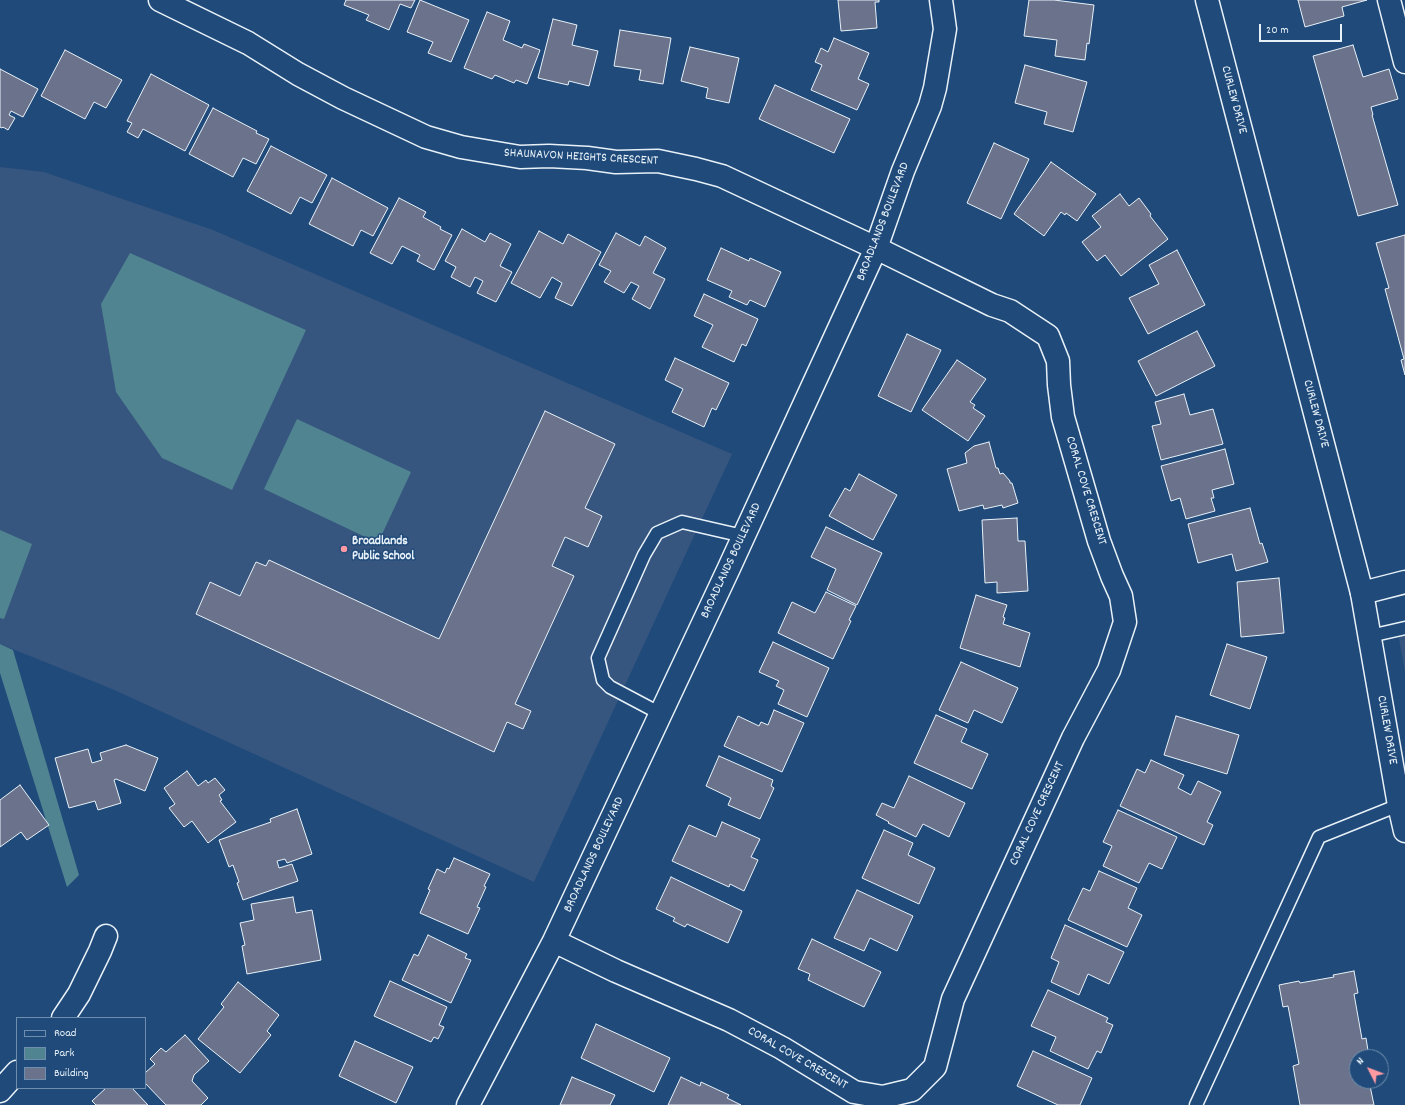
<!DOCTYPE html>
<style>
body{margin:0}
#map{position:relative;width:1405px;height:1105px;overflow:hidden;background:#1f4a7a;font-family:Dekko,sans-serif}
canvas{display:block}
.legend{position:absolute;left:16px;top:1017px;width:130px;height:72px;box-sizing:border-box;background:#1f4a7a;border:1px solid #6f8dac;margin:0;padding:5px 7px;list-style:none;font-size:12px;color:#e8f1f8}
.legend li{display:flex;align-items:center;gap:8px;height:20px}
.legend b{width:20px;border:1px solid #6f8dac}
.north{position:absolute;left:1349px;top:1049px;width:40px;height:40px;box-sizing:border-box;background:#1f4a7a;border:1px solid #6f8dac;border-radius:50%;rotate:312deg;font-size:11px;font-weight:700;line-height:16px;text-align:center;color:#e8f1f8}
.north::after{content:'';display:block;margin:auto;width:14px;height:18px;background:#ff9aa2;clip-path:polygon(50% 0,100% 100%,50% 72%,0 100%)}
.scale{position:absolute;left:1259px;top:24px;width:83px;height:18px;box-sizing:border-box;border:2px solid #e8f1f8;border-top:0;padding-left:5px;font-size:12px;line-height:14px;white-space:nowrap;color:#e8f1f8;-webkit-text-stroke:3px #1f4a7a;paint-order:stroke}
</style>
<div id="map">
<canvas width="1405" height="1105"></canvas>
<ul class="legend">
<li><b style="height:5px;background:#1f4a7a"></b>Road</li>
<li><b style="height:11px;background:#508491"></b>Park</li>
<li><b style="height:11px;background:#6b738c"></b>Building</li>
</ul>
<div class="north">N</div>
<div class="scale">20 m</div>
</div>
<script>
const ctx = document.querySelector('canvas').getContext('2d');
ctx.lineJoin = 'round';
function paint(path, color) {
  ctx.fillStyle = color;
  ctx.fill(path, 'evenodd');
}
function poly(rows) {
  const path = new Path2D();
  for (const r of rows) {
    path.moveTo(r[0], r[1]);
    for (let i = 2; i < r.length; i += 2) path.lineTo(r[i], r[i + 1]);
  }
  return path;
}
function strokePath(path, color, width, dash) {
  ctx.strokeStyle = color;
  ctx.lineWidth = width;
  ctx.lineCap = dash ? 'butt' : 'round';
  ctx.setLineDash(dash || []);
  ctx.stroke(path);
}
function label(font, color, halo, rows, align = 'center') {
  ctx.font = font + ' Dekko,sans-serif';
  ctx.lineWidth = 3;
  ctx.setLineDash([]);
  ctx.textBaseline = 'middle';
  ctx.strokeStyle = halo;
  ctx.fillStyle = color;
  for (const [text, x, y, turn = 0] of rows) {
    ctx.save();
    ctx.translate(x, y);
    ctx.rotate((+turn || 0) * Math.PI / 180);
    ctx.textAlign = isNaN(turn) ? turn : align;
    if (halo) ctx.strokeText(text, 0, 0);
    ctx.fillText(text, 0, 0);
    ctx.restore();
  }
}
paint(poly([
 [0,167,44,172,213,230,732,454,534,882,112,689,0,644],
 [1405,632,1405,672,1398,633]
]), '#36567f');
paint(poly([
 [130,253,306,330,232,490,162,458,116,392,101,304],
 [297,419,411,472,378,543,264,489],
 [0,530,32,544,4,619,0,618],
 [0,644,13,650,79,875,67,887,0,673]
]), '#508491');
const building = poly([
 [346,0,415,0,411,8,400,4,389,30,366,20,369,15,344,5,346,0],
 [420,0,469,20,451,62,428,53,433,42,407,32,420,0],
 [838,0,879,0,879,2,875,2,877,28,841,31,838,0],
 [1029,0,1054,0,1094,5,1089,44,1087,43,1085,60,1055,56,1057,40,1024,36,1029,0],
 [1298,0,1367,0,1342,7,1344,16,1305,27,1298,0],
 [487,12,510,21,503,40,522,48,524,44,540,50,527,84,516,80,514,83,495,75,492,79,464,68,487,12],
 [553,19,577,25,572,45,598,51,589,86,569,81,568,85,538,78,553,19],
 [620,30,671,38,663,84,639,80,641,70,614,66,620,30],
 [834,38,869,53,858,79,869,84,857,110,811,90,822,65,815,62,821,48,828,52,834,38],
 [1353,45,1363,77,1389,69,1398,99,1371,107,1373,115,1372,115,1398,205,1358,216,1313,56,1353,45],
 [690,47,739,58,729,103,706,98,708,88,681,81,690,47],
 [65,50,122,80,106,108,94,102,85,119,41,96,65,50],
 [1025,65,1087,82,1073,132,1044,124,1047,112,1015,103,1025,65],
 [0,69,38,89,23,117,11,111,9,115,15,118,8,130,3,127,2,128,0,127,0,69],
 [151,74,209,105,185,151,143,129,138,138,127,132,132,123,127,121,151,74],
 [775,85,850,119,834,153,759,119,775,85],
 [213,108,257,131,256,133,269,139,256,164,243,158,233,177,189,154,213,108],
 [994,143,1029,159,1001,219,967,203,994,143],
 [271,146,327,175,312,203,300,197,291,214,247,191,271,146],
 [1051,162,1096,194,1077,221,1066,213,1065,215,1061,212,1044,236,1014,214,1051,162],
 [332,178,388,208,373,236,361,230,353,246,309,224,332,178],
 [1120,194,1129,206,1139,198,1151,214,1150,216,1168,239,1121,276,1105,255,1097,261,1082,242,1101,227,1092,216,1120,194],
 [399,198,426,212,423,217,441,227,440,229,452,235,434,270,417,261,420,255,402,246,392,264,370,253,399,198],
 [462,229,485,242,490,233,511,244,500,266,512,272,496,302,477,293,483,281,475,277,470,287,451,277,456,267,445,261,462,229],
 [539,231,563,244,568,234,601,252,572,306,555,298,562,283,552,277,540,298,511,283,539,231],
 [616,233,640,246,645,236,666,248,653,273,665,279,650,309,632,299,639,286,631,282,624,293,604,282,611,271,599,265,616,233],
 [1405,235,1405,375,1401,360,1404,359,1385,289,1389,288,1376,243,1405,235],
 [721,248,749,261,750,258,781,272,765,307,750,300,747,305,729,297,732,291,707,280,721,248],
 [1177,250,1205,305,1148,334,1129,298,1159,284,1149,265,1177,250],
 [704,294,758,319,746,346,742,344,734,362,702,347,713,325,694,316,704,294],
 [1197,331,1215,366,1156,396,1138,361,1197,331],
 [907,334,941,350,911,412,878,396,907,334],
 [675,358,729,383,716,410,712,408,704,427,672,412,683,389,665,380,675,358],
 [957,360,986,379,970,402,975,405,973,408,985,416,968,441,922,410,957,360],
 [1184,394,1190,415,1213,409,1223,444,1161,460,1152,426,1161,424,1155,402,1184,394],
 [545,411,615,444,585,508,602,516,588,547,565,537,552,566,574,576,515,704,531,711,523,729,507,722,494,752,196,614,210,582,240,596,256,562,266,566,269,560,439,639,545,411],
 [989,442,996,468,998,468,1000,474,1003,473,1010,481,1010,483,1012,483,1018,503,1003,508,1002,505,984,509,983,505,959,511,947,469,967,463,965,453,974,446,989,442],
 [1225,449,1234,484,1212,490,1214,498,1211,498,1215,511,1186,519,1180,498,1171,501,1161,466,1225,449],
 [859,474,897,495,873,540,829,516,845,488,850,491,859,474],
 [1250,508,1260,544,1262,543,1268,562,1236,571,1232,554,1198,563,1188,524,1250,508],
 [1017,518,1018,541,1025,541,1028,591,997,593,997,582,985,583,982,520,1017,518],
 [826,527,882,553,857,605,827,590,836,569,811,557,826,527],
 [1279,578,1284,633,1241,637,1237,582,1279,578],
 [826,592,856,606,849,620,851,621,833,659,778,633,792,602,815,613,826,592],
 [976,595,1007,605,1003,617,1005,618,1003,624,1030,633,1020,667,960,648,976,595],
 [773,642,829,668,807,717,778,704,784,690,776,686,779,681,759,672,773,642],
 [1227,644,1267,657,1250,709,1210,695,1227,644],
 [961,662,1018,688,1002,723,974,710,968,723,939,710,961,662],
 [774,710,804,723,782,772,724,746,738,716,759,726,761,722,768,725,774,710],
 [936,715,967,729,961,742,988,754,972,789,914,763,936,715],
 [1176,716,1239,735,1227,774,1164,755,1176,716],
 [126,745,158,758,145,791,116,779,114,780,121,803,98,810,95,801,69,808,55,758,88,749,92,763,102,760,100,753,126,745],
 [719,756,773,780,771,786,774,788,760,819,728,805,731,798,706,786,719,756],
 [1151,760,1184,775,1178,788,1191,795,1198,781,1221,792,1207,822,1213,825,1204,845,1120,806,1137,769,1145,773,1151,760],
 [187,771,198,786,206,780,208,783,215,778,225,790,219,795,222,800,220,801,236,822,208,843,192,821,184,827,169,808,175,804,164,788,187,771],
 [909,776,965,803,949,837,923,824,916,837,888,823,889,822,876,815,882,803,894,808,909,776],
 [20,785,49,825,27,840,21,832,0,847,0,800,20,785],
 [297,809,312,854,287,863,285,859,277,861,279,868,292,864,298,881,243,900,237,883,239,882,233,865,229,867,219,840,271,822,270,819,297,809],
 [1118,810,1177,837,1162,869,1149,863,1139,883,1103,866,1112,846,1103,842,1118,810],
 [722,822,760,839,751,857,758,860,744,891,730,884,729,887,672,861,689,825,716,837,722,822],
 [884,830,913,843,908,855,935,868,919,904,862,878,884,830],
 [454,858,490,874,484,886,486,887,477,907,480,908,468,934,420,913,430,890,428,889,437,869,445,873,447,868,449,869,454,858],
 [1099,871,1137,888,1128,908,1142,915,1127,947,1068,920,1083,888,1090,891,1099,871],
 [671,877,742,911,728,943,687,924,685,927,673,921,675,918,656,909,671,877],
 [857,890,913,916,897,951,870,938,864,951,834,938,857,890],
 [293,897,296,913,312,910,321,960,247,974,242,946,245,945,240,923,254,920,251,904,293,897],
 [1065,925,1124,952,1109,984,1088,974,1079,995,1051,982,1059,962,1051,958,1065,925],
 [428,935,467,954,465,958,471,960,451,1003,402,980,414,954,418,956,428,935],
 [812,939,881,972,864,1007,808,980,810,974,798,969,812,939],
 [1354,971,1358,993,1354,994,1362,1039,1366,1038,1369,1057,1357,1057,1357,1081,1369,1081,1374,1105,1300,1105,1293,1066,1299,1064,1288,1006,1283,1007,1279,985,1299,981,1300,983,1334,977,1333,975,1354,971],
 [390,981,447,1007,439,1025,444,1027,438,1039,434,1037,431,1042,374,1016,390,981],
 [238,982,279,1015,267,1031,271,1035,240,1073,198,1039,224,1007,221,1004,238,982],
 [1048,990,1108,1018,1106,1022,1113,1025,1101,1053,1097,1051,1088,1069,1050,1051,1056,1037,1031,1026,1048,990],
 [596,1024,670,1058,654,1092,581,1058,596,1024],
 [185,1035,209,1061,194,1075,192,1081,208,1098,201,1105,166,1105,145,1083,145,1073,155,1064,150,1059,161,1048,166,1052,185,1035],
 [355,1041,413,1067,396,1103,339,1076,355,1041],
 [1033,1051,1092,1078,1080,1105,1058,1105,1017,1086,1033,1051],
 [572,1077,615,1095,610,1105,560,1105,572,1077],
 [681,1077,700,1086,701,1082,729,1095,727,1098,741,1105,668,1105,681,1077],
 [106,1088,132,1088,148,1105,96,1105,92,1101,106,1088]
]);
paint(building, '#6b738c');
strokePath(building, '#e8f1f8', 1);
const lane = poly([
 [1370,636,1405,628],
 [661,714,610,687,603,680,598,658,644,555,657,533,682,522,743,536],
 [1196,1105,1319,837,1399,805]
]);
const street = poly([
 [160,0,248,43,298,74,343,98,426,137,461,147,520,157,549,156,587,158,616,162,658,161,696,169,722,176,876,248,992,305,1010,311,1048,336,1058,361,1059,385,1063,417,1099,541,1112,576,1121,596,1125,622,1109,670,1073,738,953,999,935,1067,912,1090,883,1097,854,1092,782,1048,729,1020,616,971,554,941],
 [1389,0,1405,62],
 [1362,593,1405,582],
 [63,1018,79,994,100,951,106,936],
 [0,1091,17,1072],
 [468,1105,554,941,729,568,876,248,903,171,930,106,935,88,945,29,941,0]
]);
const secondary = poly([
 [1207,0,1362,593,1399,805,1405,831]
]);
strokePath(lane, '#e8f1f8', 15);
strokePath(street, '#e8f1f8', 25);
strokePath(secondary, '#e8f1f8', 25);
strokePath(lane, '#1f4a7a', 12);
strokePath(street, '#1f4a7a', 22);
strokePath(secondary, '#1f4a7a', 22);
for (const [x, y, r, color] of [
 [344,549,4,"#ff9aa2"]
]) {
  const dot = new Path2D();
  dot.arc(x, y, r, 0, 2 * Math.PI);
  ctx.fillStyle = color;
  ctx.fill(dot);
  strokePath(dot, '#1f4a7a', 1.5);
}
label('13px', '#e8f1f8', '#1f4a7a', [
 ["CURLEW DRIVE",1233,100,75],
 ["SHAUNAVON HEIGHTS CRESCENT",581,158,3],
 ["BROADLANDS BOULEVARD",884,222,-69],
 ["CURLEW DRIVE",1315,414,75],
 ["CORAL COVE CRESCENT",1085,491,73],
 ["BROADLANDS BOULEVARD",732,561,-65],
 ["CURLEW DRIVE",1386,730,80],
 ["CORAL COVE CRESCENT",1038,814,-65],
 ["BROADLANDS BOULEVARD",595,855,-65],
 ["CORAL COVE CRESCENT",797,1059,30]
]);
label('bold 13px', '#e8f1f8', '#1f4a7a', [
 ["Broadlands",352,542],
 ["Public School",352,557]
], 'left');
</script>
